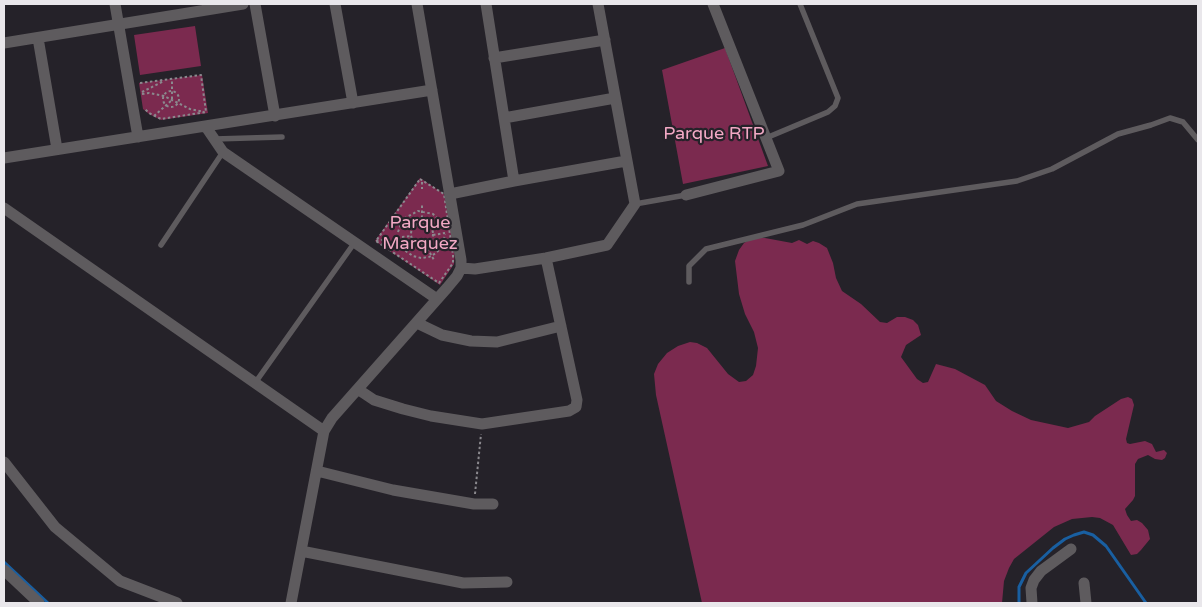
<!DOCTYPE html>
<style>
body{margin:0}
#map{position:relative;width:1202px;height:607px;overflow:hidden;background:#252229;font-family:"Varela Round",sans-serif}
canvas{display:block}
.frame{position:absolute;inset:0;border:5px solid #e9e7eb;pointer-events:none}
</style>
<div id="map">
<canvas width="1202" height="607"></canvas>
<div class="frame"></div>
</div>
<script>
const ctx = document.querySelector('canvas').getContext('2d');
ctx.lineJoin = 'round';
function paint(path, color) {
  ctx.fillStyle = color;
  ctx.fill(path, 'evenodd');
}
function poly(rows) {
  const path = new Path2D();
  for (const r of rows) {
    if (r.length === 3) {
      path.moveTo(r[0] + r[2], r[1]);
      path.arc(r[0], r[1], r[2], 0, 2 * Math.PI);
      continue;
    }
    path.moveTo(r[0], r[1]);
    for (let i = 2; i < r.length; i += 2) path.lineTo(r[i], r[i + 1]);
  }
  return path;
}
function strokePath(path, color, width, dash) {
  ctx.strokeStyle = color;
  ctx.lineWidth = width;
  ctx.lineCap = dash ? 'butt' : 'round';
  ctx.setLineDash(dash || []);
  ctx.stroke(path);
}
function label(font, color, halo, rows, align = 'center') {
  ctx.font = font + ' "Varela Round",sans-serif';
  ctx.lineWidth = 4.5;
  ctx.setLineDash([]);
  ctx.textBaseline = 'middle';
  ctx.strokeStyle = halo;
  ctx.fillStyle = color;
  for (const [text, x, y, turn = 0] of rows) {
    ctx.save();
    ctx.translate(x, y);
    ctx.rotate((+turn || 0) * Math.PI / 180);
    ctx.textAlign = isNaN(turn) ? turn : align;
    if (halo) ctx.strokeText(text, 0, 0);
    ctx.fillText(text, 0, 0);
    ctx.restore();
  }
}
paint(poly([
 [195,26,201,66,140,75,134,35],
 [725,48,768,166,683,184,662,70],
 [202,75,208,113,161,120,149,114,143,109,139,83],
 [420,178,444,194,455,250,454,264,440,285,375,241],
 [753,238,765,238,792,243,799,240,807,244,813,241,819,243,827,248,833,263,836,278,842,291,861,304,880,322,887,323,897,317,905,317,913,320,918,325,921,335,906,345,901,357,917,379,923,383,928,382,936,364,955,369,985,385,996,401,1012,411,1031,420,1068,428,1089,422,1095,416,1121,399,1128,397,1132,399,1134,405,1126,439,1127,443,1130,444,1145,441,1152,444,1156,452,1164,450,1167,453,1165,458,1162,460,1155,459,1148,455,1138,459,1135,464,1135,496,1133,500,1125,509,1127,515,1131,521,1137,520,1142,523,1148,530,1150,539,1141,550,1137,554,1131,555,1113,525,1100,518,1092,517,1072,519,1054,527,1014,559,1009,568,1004,581,1002,603,702,603,656,395,654,374,658,364,667,353,678,346,690,342,697,343,707,348,728,374,739,382,746,381,753,375,756,366,758,348,754,332,745,314,739,294,735,261,739,250,744,243]
]), '#7b2a4f');
strokePath(poly([
 [4,562,48,603],
 [1019,603,1019,587,1026,573,1053,548,1065,539,1074,535,1084,532,1093,535,1106,546,1146,603]
]), '#195fa1', 3);
strokePath(poly([
 [140,83,201,75,206,112,161,119,149,113,145,109],
 [171,99,8],
 [142,92,164,81],
 [142,94,149,93,164,96,190,109,204,112],
 [154,116,172,100,172,80],
 [420,179,444,194,453,255,453,263,439,283,376,241,420,179],
 [422,182,422,189],
 [422,234,11],
 [422,223,422,204],
 [398,232,401,224,405,218,418,211,433,214,443,224],
 [433,235,445,233],
 [402,237,411,236],
 [376,241,387,239],
 [399,243,407,252,413,256,421,258,429,257,436,253,442,247,445,234],
 [425,244,434,260],
 [475,494,481,434]
]), '#8b898e', 2, [2.5, 2.5]);
strokePath(poly([
 [766,138,828,112,835,106,838,98,800,4],
 [215,139,282,137],
 [635,204,686,195],
 [161,245,223,152],
 [689,282,689,266,706,249,803,225,857,204,1017,181,1052,169,1118,134,1151,125,1170,118,1183,122,1198,140],
 [255,383,355,242]
]), '#5e5b5e', 5.5);
strokePath(poly([
 [115,4,138,137],
 [255,4,275,116],
 [335,4,353,103],
 [486,4,514,181],
 [38,38,57,149],
 [4,43,243,4],
 [494,58,605,40],
 [504,118,615,98],
 [206,127,223,152,437,299],
 [4,158,432,90],
 [450,194,514,181,626,161],
 [686,195,779,171,713,4],
 [4,208,324,431],
 [461,268,475,269,546,258,607,245,635,204,598,4],
 [417,323,442,335,471,341,497,342,561,326],
 [359,390,374,400,403,409,431,416,482,424,569,411,576,407,577,400,546,258],
 [4,462,55,527,120,581,177,603],
 [317,471,393,490,474,504,493,504],
 [301,551,463,583,507,582],
 [4,570,39,603],
 [1084,583,1086,603],
 [291,603,324,431,332,418,447,288,457,276,461,268,461,260,417,4],
 [1032,603,1031,588,1034,580,1041,571,1071,549]
]), '#5e5b5e', 11);
label('18px', '#f3a9c5', '#252229', [
 ["Parque RTP",714,134],
 ["Parque",420,223],
 ["Marquez",420,244]
]);
</script>
